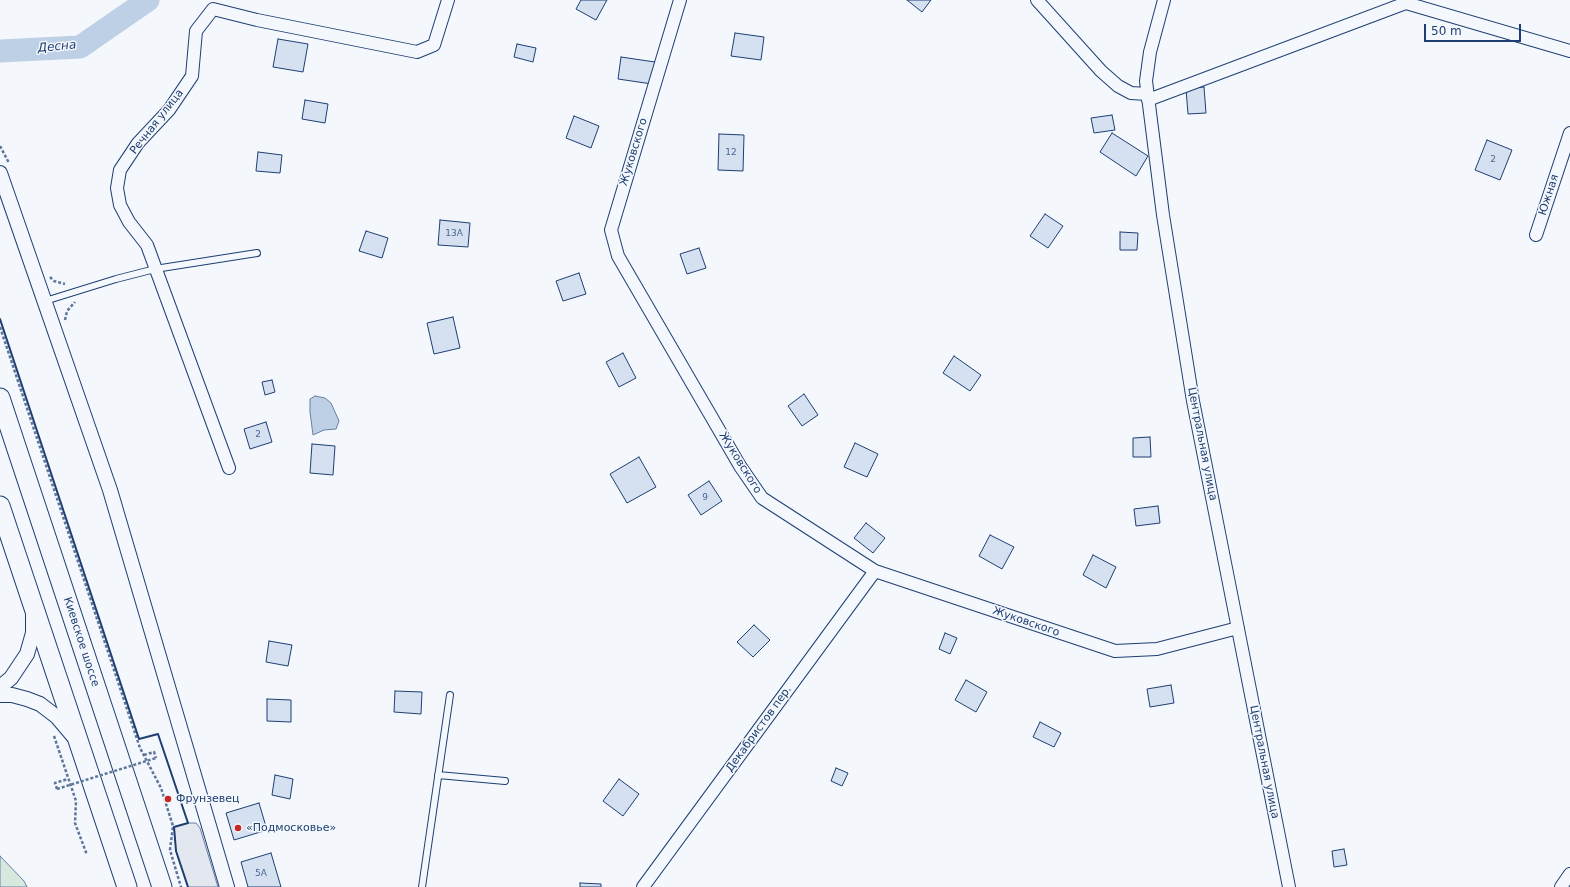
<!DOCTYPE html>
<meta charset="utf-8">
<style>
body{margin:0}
#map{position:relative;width:1570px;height:887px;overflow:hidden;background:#f4f7fb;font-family:"DejaVu Sans",sans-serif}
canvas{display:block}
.scale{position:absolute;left:1424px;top:24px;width:97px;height:18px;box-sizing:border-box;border:2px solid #1d3f73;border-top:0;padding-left:5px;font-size:12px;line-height:14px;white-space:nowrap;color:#1d3f73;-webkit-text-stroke:3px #f4f7fb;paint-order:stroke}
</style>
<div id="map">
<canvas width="1570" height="887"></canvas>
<div class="scale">50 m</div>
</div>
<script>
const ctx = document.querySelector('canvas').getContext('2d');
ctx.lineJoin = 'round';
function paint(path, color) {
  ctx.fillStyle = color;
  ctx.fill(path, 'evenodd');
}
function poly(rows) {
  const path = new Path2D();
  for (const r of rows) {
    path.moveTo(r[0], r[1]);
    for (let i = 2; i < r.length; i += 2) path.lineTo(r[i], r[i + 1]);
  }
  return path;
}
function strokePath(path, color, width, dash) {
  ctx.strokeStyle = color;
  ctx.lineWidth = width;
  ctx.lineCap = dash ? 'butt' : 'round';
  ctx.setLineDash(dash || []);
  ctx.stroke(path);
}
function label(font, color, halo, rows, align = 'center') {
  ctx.font = font + ' "DejaVu Sans",sans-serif';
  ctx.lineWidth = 3;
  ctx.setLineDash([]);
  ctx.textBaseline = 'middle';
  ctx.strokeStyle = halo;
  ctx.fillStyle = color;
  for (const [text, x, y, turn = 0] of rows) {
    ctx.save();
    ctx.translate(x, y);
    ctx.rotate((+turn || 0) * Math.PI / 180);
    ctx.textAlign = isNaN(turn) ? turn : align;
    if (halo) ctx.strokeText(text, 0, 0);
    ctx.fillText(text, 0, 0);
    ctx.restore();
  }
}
const green = poly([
 [0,856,24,881,27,887,0,887,0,856]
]);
paint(green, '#d7e8df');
strokePath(green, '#687fa3', 1);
const parking = poly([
 [188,823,196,823,200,828,218,887,188,887,176,851,174,827,188,823]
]);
paint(parking, '#e3e8f0');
strokePath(parking, '#687fa3', 1);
const water = poly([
 [315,396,325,398,331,403,339,421,336,429,324,430,313,435,310,412,310,399,315,396]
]);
paint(water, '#bed0e5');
strokePath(water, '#687fa3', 1);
strokePath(poly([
 [0,51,80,47,148,0]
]), '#bed0e5', 23);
const building = poly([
 [581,0,607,0,596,20,576,9,581,0],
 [907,0,931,0,922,12,907,0],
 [735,33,764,37,761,60,731,56,735,33],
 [278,39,308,44,303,72,273,67,278,39],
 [517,44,536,48,533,62,514,57,517,44],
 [621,57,655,62,652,84,618,79,621,57],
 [1204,87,1206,113,1188,114,1186,89,1204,87],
 [305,100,328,104,325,123,302,119,305,100],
 [1112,115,1115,130,1094,133,1091,118,1112,115],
 [574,116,599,126,591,148,566,138,574,116],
 [1112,133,1148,156,1136,176,1100,152,1112,133],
 [719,134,744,135,743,171,718,170,719,134],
 [1487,140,1512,150,1500,180,1475,170,1487,140],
 [258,152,282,155,280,173,256,171,258,152],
 [1045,214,1063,226,1048,248,1030,236,1045,214],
 [440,220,470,223,468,247,438,245,440,220],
 [366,231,388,238,382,258,359,251,366,231],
 [1120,232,1138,233,1137,250,1120,250,1120,232],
 [699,248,706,268,687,274,680,254,699,248],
 [579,273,586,294,563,301,556,281,579,273],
 [453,317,460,348,434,354,427,323,453,317],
 [623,353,636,378,619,387,606,362,623,353],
 [954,356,981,375,970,391,943,373,954,356],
 [272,380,275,392,265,395,262,382,272,380],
 [804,394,818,415,802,426,788,406,804,394],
 [266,422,272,442,250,449,244,429,266,422],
 [1150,437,1151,457,1133,457,1133,438,1150,437],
 [855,443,878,454,867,477,844,467,855,443],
 [312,444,335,446,333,475,310,473,312,444],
 [639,457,656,487,627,503,610,474,639,457],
 [709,481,722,501,701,515,688,495,709,481],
 [1158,506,1160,523,1136,526,1134,509,1158,506],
 [866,523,885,538,873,553,854,538,866,523],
 [990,535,1014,547,1002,569,979,556,990,535],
 [1093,555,1116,567,1106,588,1083,575,1093,555],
 [754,625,770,640,753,657,737,642,754,625],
 [945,633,957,638,950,654,939,649,945,633],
 [269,641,292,645,288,666,266,662,269,641],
 [966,680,987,692,976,712,955,700,966,680],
 [1171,685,1174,703,1150,707,1147,689,1171,685],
 [395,691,422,692,421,714,394,712,395,691],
 [267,699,291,700,291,722,267,721,267,699],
 [1040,722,1061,733,1054,747,1033,737,1040,722],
 [836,768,848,773,842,786,831,781,836,768],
 [275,775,293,779,290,799,272,795,275,775],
 [619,779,639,794,623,816,603,801,619,779],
 [259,803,267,830,234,840,226,813,259,803],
 [1344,849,1347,865,1334,867,1332,851,1344,849],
 [271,853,281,887,248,887,241,862,271,853],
 [580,883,601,884,601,887,580,887,580,883]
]);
paint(building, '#d5e0f0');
strokePath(building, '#1d3f73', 1);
const service = poly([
 [45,301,116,279,155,269,257,253],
 [438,775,505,781],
 [422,887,450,695]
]);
const minor = poly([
 [680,0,611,230,618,256,740,466,762,498,875,571,1115,651,1157,649,1238,628],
 [1037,0,1101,71,1118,86,1131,93,1147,94],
 [1164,0,1150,52,1146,81,1163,215,1193,401,1289,887],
 [1148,100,1406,3,1570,51],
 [1536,235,1570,133],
 [229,468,147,245,129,222,120,205,117,188,120,170,138,143,169,110,192,76,196,31,213,9,257,20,417,52,434,45,448,0],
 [643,887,875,571],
 [1561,887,1570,874]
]);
const tertiary = poly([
 [0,173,110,490,227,887],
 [0,687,11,678,27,654,33,633,33,615],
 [0,695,12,695,27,699,40,704,57,717,74,737]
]);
const trunk = poly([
 [0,398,162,887],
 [0,506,127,887]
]);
strokePath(service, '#1d3f73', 8);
strokePath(minor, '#1d3f73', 14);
strokePath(tertiary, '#1d3f73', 16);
strokePath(trunk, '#1d3f73', 21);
strokePath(poly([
 [0,146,9,163],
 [50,277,54,281,65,284],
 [65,320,67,311,75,302],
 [0,327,135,733,140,748,161,788,173,826,170,850,181,887],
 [54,736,76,801,75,823,87,855],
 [144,755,154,752,156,758],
 [57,789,55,783,68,779]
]), '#5e769c', 2.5, [3, 2]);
strokePath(service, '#f4f7fb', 6);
strokePath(minor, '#f4f7fb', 12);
strokePath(tertiary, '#f4f7fb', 14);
strokePath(trunk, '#f4f7fb', 19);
strokePath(poly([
 [57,789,156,758]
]), '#5e769c', 2.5, [3, 2]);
strokePath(poly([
 [0,319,139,739,158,734,188,823,174,827,176,851,188,887]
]), '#1d3f73', 2);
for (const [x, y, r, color] of [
 [168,799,4,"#c62828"],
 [238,828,4,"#c62828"]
]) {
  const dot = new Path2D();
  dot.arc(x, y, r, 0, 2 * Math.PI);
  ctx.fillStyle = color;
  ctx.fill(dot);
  strokePath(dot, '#f4f7fb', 1.5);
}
label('9px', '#4b6792', null, [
 ["12",731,153],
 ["2",1493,160],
 ["13А",454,234],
 ["2",258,435],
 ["9",705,498],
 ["5А",261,874]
]);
label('11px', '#1d3f73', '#f4f7fb', [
 ["Речная улица",157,122,-52],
 ["Жуковского",634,152,-73],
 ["Южная",1549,195,-72],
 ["Центральная улица",1202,444,79],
 ["Жуковского",740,463,58],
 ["Жуковского",1026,622,19],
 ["Киевское шоссе",81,642,72],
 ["Декабристов пер.",759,729,-54],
 ["Центральная улица",1264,762,79]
]);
label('11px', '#1d3f73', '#f4f7fb', [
 ["Фрунзевец",176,799],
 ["«Подмосковье»",246,828]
], 'left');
label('italic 12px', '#1d3f73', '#f4f7fb', [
 ["Десна",57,47,-5]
]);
</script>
